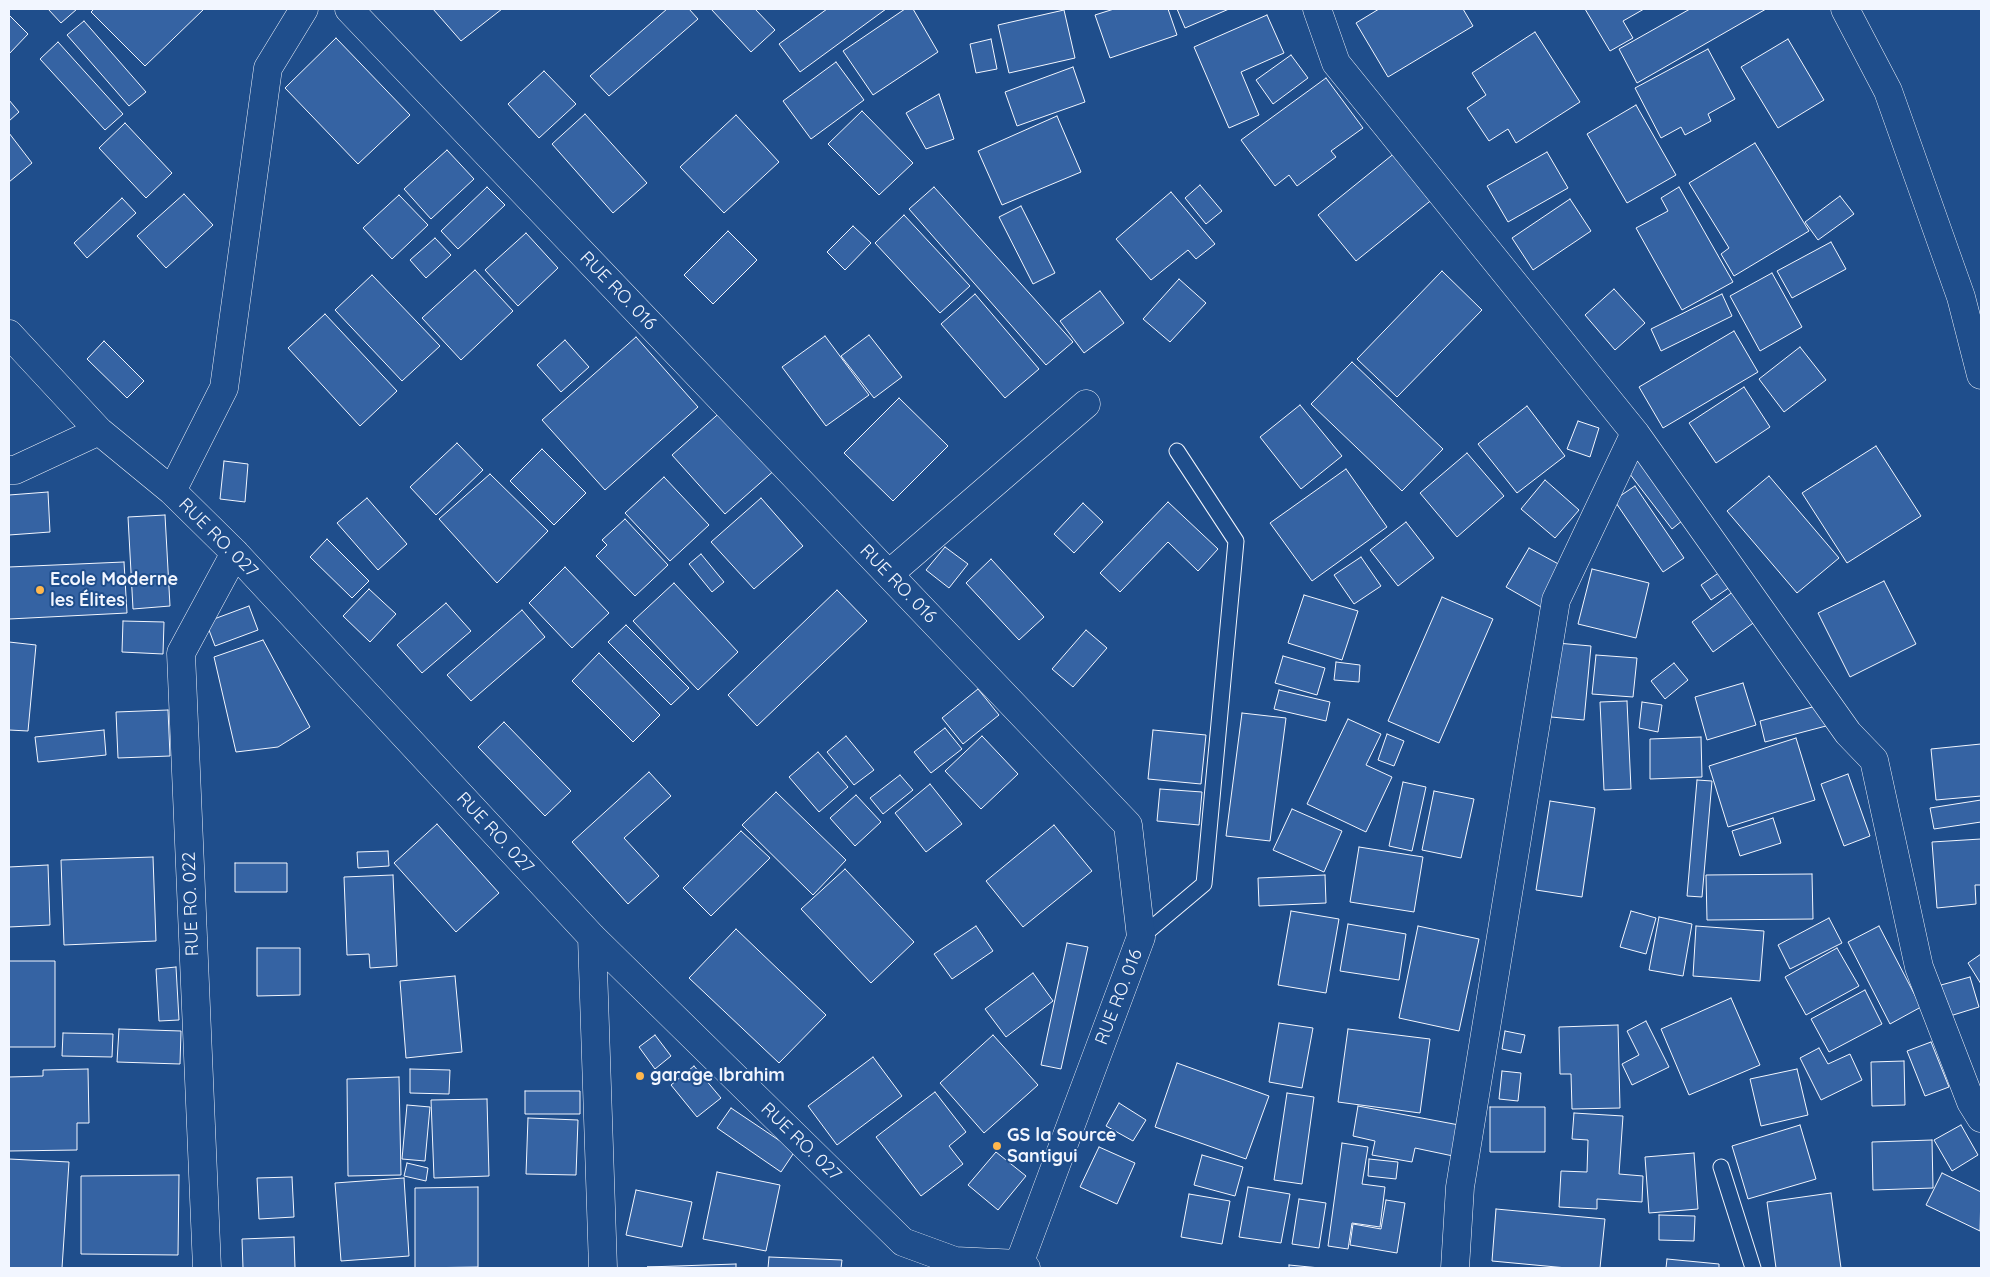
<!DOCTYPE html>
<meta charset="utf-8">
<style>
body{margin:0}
#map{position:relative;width:1990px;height:1277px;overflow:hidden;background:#1f4e8c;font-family:Quicksand,sans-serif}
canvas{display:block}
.frame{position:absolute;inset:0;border:10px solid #f2f6ff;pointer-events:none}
</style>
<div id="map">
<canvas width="1990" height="1277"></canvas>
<div class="frame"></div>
</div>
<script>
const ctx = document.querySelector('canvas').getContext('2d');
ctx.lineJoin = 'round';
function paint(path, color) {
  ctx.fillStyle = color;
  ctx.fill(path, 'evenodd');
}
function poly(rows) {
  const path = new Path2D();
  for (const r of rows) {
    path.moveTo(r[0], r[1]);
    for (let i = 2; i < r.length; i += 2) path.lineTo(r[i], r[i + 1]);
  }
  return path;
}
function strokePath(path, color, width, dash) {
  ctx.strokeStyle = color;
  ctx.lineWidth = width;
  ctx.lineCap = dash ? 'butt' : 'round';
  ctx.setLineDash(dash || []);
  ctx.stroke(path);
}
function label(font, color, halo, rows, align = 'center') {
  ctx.font = font + ' Quicksand,sans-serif';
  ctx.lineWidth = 4;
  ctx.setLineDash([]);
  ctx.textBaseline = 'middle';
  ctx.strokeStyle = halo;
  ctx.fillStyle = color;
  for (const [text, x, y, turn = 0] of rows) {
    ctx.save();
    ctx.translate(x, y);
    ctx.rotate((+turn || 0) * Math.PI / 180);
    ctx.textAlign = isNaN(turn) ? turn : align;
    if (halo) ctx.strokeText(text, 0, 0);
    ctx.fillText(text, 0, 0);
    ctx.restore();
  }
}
const building = poly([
 [48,9,77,9,61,23,48,9],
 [94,9,204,9,145,66,91,12,94,9],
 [433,9,502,9,461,41,433,9],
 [667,9,689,9,698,19,609,96,590,76,667,9],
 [711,9,755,9,775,30,751,52,711,9],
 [827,9,886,9,800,72,779,44,827,9],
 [905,9,913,9,938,52,873,95,843,51,905,9],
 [1114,9,1168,9,1177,35,1110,58,1095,15,1114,9],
 [1177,9,1229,9,1185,28,1177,9],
 [1379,9,1463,9,1473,26,1388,77,1356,23,1379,9],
 [1585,9,1644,9,1623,21,1633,38,1610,51,1585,9],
 [1690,9,1766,9,1637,83,1619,49,1690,9],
 [1064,10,1075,58,1009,73,998,25,1064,10],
 [9,15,28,34,9,54,9,15],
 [1267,15,1284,53,1241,72,1259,115,1229,128,1194,47,1267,15],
 [84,21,146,92,129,106,67,35,84,21],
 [1535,32,1580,102,1516,143,1508,129,1489,141,1467,108,1486,95,1472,73,1535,32],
 [336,38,410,115,358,164,285,88,336,38],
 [991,39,997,69,976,73,970,44,991,39],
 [1788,39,1824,100,1778,128,1741,67,1788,39],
 [58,42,123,114,105,130,40,59,58,42],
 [1708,49,1735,99,1708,114,1711,121,1685,135,1681,127,1661,138,1635,88,1708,49],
 [1291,55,1308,78,1273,104,1256,80,1291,55],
 [836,62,864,100,811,139,783,101,836,62],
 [1073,67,1085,102,1017,126,1005,92,1073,67],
 [544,71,576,104,539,138,508,104,544,71],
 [1326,78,1363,128,1331,151,1336,157,1297,186,1289,175,1275,186,1241,140,1326,78],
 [939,94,954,139,926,149,906,113,939,94],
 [9,100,19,112,9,121,9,100],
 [1636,105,1676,175,1627,203,1587,134,1636,105],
 [862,111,913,163,879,195,828,144,862,111],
 [585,114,647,183,613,213,552,144,585,114],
 [736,115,779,162,724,213,680,167,736,115],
 [1057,116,1081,172,1002,205,978,151,1057,116],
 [125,123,172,173,146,198,99,148,125,123],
 [9,133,32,163,9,182,9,133],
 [1755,143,1809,231,1734,276,1721,254,1729,248,1689,183,1755,143],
 [447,150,474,179,431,219,404,189,447,150],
 [1396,152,1434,198,1356,261,1318,215,1396,152],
 [1547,152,1568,188,1508,222,1487,186,1547,152],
 [1200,185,1222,211,1206,224,1185,198,1200,185],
 [487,187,505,205,458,249,441,231,487,187],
 [934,187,1073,342,1046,365,909,209,934,187],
 [1679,187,1733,282,1682,310,1636,228,1668,211,1661,198,1679,187],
 [1171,192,1215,244,1196,259,1188,250,1151,280,1116,239,1171,192],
 [184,194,213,225,166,268,137,236,184,194],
 [399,195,428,225,392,259,363,228,399,195],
 [1840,196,1854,214,1818,240,1805,222,1840,196],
 [122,198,136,213,87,258,74,243,122,198],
 [1570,199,1591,231,1533,270,1512,238,1570,199],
 [1021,206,1055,273,1033,284,999,217,1021,206],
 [904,215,970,286,940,313,875,243,904,215],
 [853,226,871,243,845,270,827,252,853,226],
 [728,231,757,260,713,304,684,275,728,231],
 [526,233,558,268,518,306,485,270,526,233],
 [435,238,451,255,426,278,410,260,435,238],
 [1831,242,1846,269,1792,298,1777,271,1831,242],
 [475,270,513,311,461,360,422,318,475,270],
 [1442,271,1482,310,1397,397,1357,359,1442,271],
 [1772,273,1802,327,1760,351,1730,296,1772,273],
 [372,275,440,346,402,381,335,310,372,275],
 [1179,279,1206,303,1170,342,1143,319,1179,279],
 [1614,289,1645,323,1615,350,1585,315,1614,289],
 [1100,291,1124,323,1084,353,1060,321,1100,291],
 [975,294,1039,369,1005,398,941,324,975,294],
 [1722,294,1732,316,1661,351,1651,329,1722,294],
 [325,314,397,391,360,426,288,348,325,314],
 [1734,331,1758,372,1663,428,1639,387,1734,331],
 [869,335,902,377,874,398,841,356,869,335],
 [825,336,869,395,826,426,782,367,825,336],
 [636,337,698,407,605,490,542,420,636,337],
 [565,340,589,367,561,392,537,365,565,340],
 [104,341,144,381,127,398,87,359,104,341],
 [1800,347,1826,380,1784,412,1759,379,1800,347],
 [1352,362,1443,449,1402,491,1311,404,1352,362],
 [1744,387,1770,427,1716,463,1689,423,1744,387],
 [899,398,948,446,893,501,844,453,899,398],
 [1300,405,1342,456,1301,489,1260,437,1300,405],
 [1527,406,1565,456,1517,493,1478,444,1527,406],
 [724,409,777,468,725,514,672,455,724,409],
 [1578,421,1599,428,1590,457,1567,449,1578,421],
 [457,443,483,470,436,515,410,487,457,443],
 [1876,446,1921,516,1847,563,1802,493,1876,446],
 [542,449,586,493,554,525,510,481,542,449],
 [1467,453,1504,496,1457,537,1420,493,1467,453],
 [1642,457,1688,516,1672,529,1626,469,1642,457],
 [224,461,248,464,245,502,220,499,224,461],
 [1346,469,1387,527,1312,581,1270,523,1346,469],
 [490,474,548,531,497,583,439,519,490,474],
 [1769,476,1839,558,1797,593,1727,511,1769,476],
 [664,477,709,525,670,561,625,513,664,477],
 [1545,480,1579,510,1555,538,1521,509,1545,480],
 [1635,486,1684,558,1663,572,1614,500,1635,486],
 [48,492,50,532,9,535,9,495,48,492],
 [367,498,407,544,378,570,337,523,367,498],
 [761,498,803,546,754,589,711,542,761,498],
 [1168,502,1218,549,1198,571,1168,542,1120,592,1100,573,1168,502],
 [1083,503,1103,522,1074,553,1054,534,1083,503],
 [165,515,170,606,133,609,128,517,165,515],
 [625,519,668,565,635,596,596,556,607,545,602,540,625,519],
 [1406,522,1434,558,1398,586,1370,550,1406,522],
 [327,539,369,581,352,598,310,557,327,539],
 [945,547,968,564,949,588,926,570,945,547],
 [1529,548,1564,567,1541,607,1506,587,1529,548],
 [701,554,724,582,712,592,689,564,701,554],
 [1361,557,1381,586,1354,604,1334,575,1361,557],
 [991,559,1044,617,1019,640,966,583,991,559],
 [124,562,127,613,9,619,9,567,124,562],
 [565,567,609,613,572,648,529,603,565,567],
 [1592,569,1649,583,1636,638,1578,624,1592,569],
 [1720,572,1730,587,1711,600,1701,585,1720,572],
 [1884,581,1916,644,1850,677,1818,613,1884,581],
 [674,583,738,652,698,690,633,621,674,583],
 [369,589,396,614,370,642,343,616,369,589],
 [837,590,867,621,757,726,728,695,837,590],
 [1734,591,1756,621,1713,652,1692,622,1734,591],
 [1304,595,1358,611,1342,660,1288,643,1304,595],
 [1442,597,1493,619,1439,743,1388,721,1442,597],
 [446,603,471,631,422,673,397,645,446,603],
 [249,606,258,630,215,646,206,622,249,606],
 [522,610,545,637,471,701,447,675,522,610],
 [123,621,164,622,163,654,122,652,123,621],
 [626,625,689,688,671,705,608,642,626,625],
 [1086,630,1107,648,1073,687,1052,669,1086,630],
 [263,640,310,727,278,747,236,752,214,657,263,640],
 [9,642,36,645,28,731,9,730,9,642],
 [1557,643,1591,646,1584,720,1551,717,1557,643],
 [599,653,660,715,633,742,572,681,599,653],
 [1596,655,1637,658,1633,697,1592,694,1596,655],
 [1283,656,1325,668,1317,695,1275,683,1283,656],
 [1336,662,1360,665,1359,682,1334,680,1336,662],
 [1674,663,1688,680,1665,699,1651,681,1674,663],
 [1743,683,1756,725,1707,740,1695,697,1743,683],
 [978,689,999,715,963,744,942,718,978,689],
 [1279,690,1330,702,1326,721,1274,709,1279,690],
 [1627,701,1631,789,1604,790,1600,702,1627,701],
 [1642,702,1662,705,1658,732,1639,728,1642,702],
 [1820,705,1826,726,1765,742,1760,721,1820,705],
 [168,710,170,756,118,758,116,712,168,710],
 [1242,713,1286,718,1270,841,1226,836,1242,713],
 [1348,719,1381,734,1366,765,1392,777,1366,832,1307,804,1348,719],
 [504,722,571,791,545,816,478,747,504,722],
 [945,728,962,749,931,773,914,752,945,728],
 [104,730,106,755,38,762,35,737,104,730],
 [1153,730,1206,735,1201,784,1148,779,1153,730],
 [1387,734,1404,741,1394,766,1378,760,1387,734],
 [846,736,874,770,854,785,827,752,846,736],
 [982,736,1018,774,981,809,945,771,982,736],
 [1701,737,1702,777,1650,779,1650,739,1701,737],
 [1796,738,1815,800,1728,827,1709,766,1796,738],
 [1981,744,1981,796,1936,800,1931,749,1981,744],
 [818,752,848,787,819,812,789,777,818,752],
 [649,772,671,796,624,838,659,876,628,904,572,842,649,772],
 [1848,774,1870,836,1844,846,1821,784,1848,774],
 [900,775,913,790,883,814,870,798,900,775],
 [1697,780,1712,781,1702,897,1687,896,1697,780],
 [1403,782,1426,787,1412,851,1389,846,1403,782],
 [930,784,962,824,926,852,895,813,930,784],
 [1160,789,1202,792,1199,825,1157,821,1160,789],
 [1434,791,1474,799,1461,858,1422,850,1434,791],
 [776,792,846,860,813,895,742,825,776,792],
 [856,795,881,822,855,846,830,818,856,795],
 [1981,800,1981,822,1934,829,1930,808,1981,800],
 [1550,801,1595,808,1582,897,1536,890,1550,801],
 [1292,809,1342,831,1324,872,1273,850,1292,809],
 [1773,818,1781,843,1740,856,1732,831,1773,818],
 [437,824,499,893,456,932,394,863,437,824],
 [1054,825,1092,871,1023,927,986,881,1054,825],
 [741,831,770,858,711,916,683,888,741,831],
 [1981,839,1981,885,1975,885,1976,904,1937,908,1932,842,1981,839],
 [1359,847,1423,857,1414,912,1350,902,1359,847],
 [388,851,389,866,358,868,357,852,388,851],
 [153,857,156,941,64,945,61,860,153,857],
 [235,863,287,863,287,892,235,892,235,863],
 [48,865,50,925,9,927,9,867,48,865],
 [845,869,914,942,871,983,801,909,845,869],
 [1812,874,1813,919,1707,920,1706,875,1812,874],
 [393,875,397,966,370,968,369,954,347,955,344,877,393,875],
 [1325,875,1326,903,1259,906,1258,878,1325,875],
 [1291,911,1339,919,1326,993,1278,985,1291,911],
 [1631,911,1656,918,1646,954,1620,947,1631,911],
 [1659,917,1692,924,1683,976,1649,970,1659,917],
 [1829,918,1842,943,1790,969,1778,945,1829,918],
 [1348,924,1406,934,1399,980,1340,971,1348,924],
 [976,926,993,951,952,979,934,954,976,926],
 [1418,926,1479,939,1459,1031,1399,1018,1418,926],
 [1696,926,1764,931,1760,981,1693,976,1696,926],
 [1879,926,1921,1007,1890,1024,1848,942,1879,926],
 [736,929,826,1015,779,1063,689,978,736,929],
 [1067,943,1088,947,1061,1069,1041,1065,1067,943],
 [257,948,300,948,300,995,257,996,257,948],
 [1837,948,1859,986,1806,1015,1785,977,1837,948],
 [1981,954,1981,984,1968,963,1981,954],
 [9,961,55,961,55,1047,9,1047,9,961],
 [176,967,179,1020,159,1021,156,969,176,967],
 [1033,973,1053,1001,1006,1037,985,1009,1033,973],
 [455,976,462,1052,406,1058,400,981,455,976],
 [1970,977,1979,1007,1950,1016,1941,985,1970,977],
 [1865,990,1882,1024,1829,1052,1811,1019,1865,990],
 [1731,998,1760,1065,1689,1095,1661,1029,1731,998],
 [1646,1021,1669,1067,1632,1085,1622,1064,1639,1055,1627,1031,1646,1021],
 [1279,1023,1313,1028,1302,1088,1269,1082,1279,1023],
 [1618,1025,1620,1108,1572,1109,1571,1074,1560,1074,1559,1027,1618,1025],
 [119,1029,181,1031,180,1064,117,1062,119,1029],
 [1348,1029,1430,1039,1420,1113,1338,1102,1348,1029],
 [1505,1031,1525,1035,1521,1053,1502,1049,1505,1031],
 [63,1033,113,1034,112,1057,62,1056,63,1033],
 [655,1035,671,1056,655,1069,639,1047,655,1035],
 [993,1035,1038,1085,984,1133,940,1083,993,1035],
 [1931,1042,1949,1087,1925,1096,1907,1051,1931,1042],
 [1819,1048,1828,1064,1850,1054,1862,1080,1821,1100,1800,1058,1819,1048],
 [873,1057,902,1096,837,1145,808,1106,873,1057],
 [1904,1061,1905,1105,1872,1106,1871,1062,1904,1061],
 [1177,1063,1269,1096,1246,1159,1155,1127,1177,1063],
 [694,1066,721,1098,697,1117,671,1085,694,1066],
 [88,1069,89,1123,77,1123,77,1150,9,1151,9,1077,43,1076,43,1070,88,1069],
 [410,1069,450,1070,449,1094,410,1093,410,1069],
 [1797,1069,1808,1115,1761,1126,1750,1079,1797,1069],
 [1502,1071,1521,1073,1518,1101,1499,1099,1502,1071],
 [399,1077,401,1175,348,1176,347,1079,399,1077],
 [525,1091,580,1091,580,1114,525,1114,525,1091],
 [935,1092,966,1132,949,1146,963,1164,921,1196,876,1137,935,1092],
 [1287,1093,1314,1097,1302,1184,1274,1180,1287,1093],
 [487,1099,489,1176,434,1178,431,1100,487,1099],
 [1119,1103,1146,1120,1133,1141,1106,1126,1119,1103],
 [407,1105,430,1107,425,1161,402,1159,407,1105],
 [1358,1106,1459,1125,1453,1156,1415,1148,1412,1162,1372,1155,1375,1141,1353,1136,1358,1106],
 [1490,1107,1545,1107,1545,1152,1490,1152,1490,1107],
 [731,1108,795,1151,781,1172,717,1128,731,1108],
 [1574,1113,1623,1116,1619,1174,1643,1176,1642,1202,1597,1199,1597,1209,1559,1207,1561,1171,1587,1172,1588,1140,1572,1139,1574,1113],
 [528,1118,578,1120,576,1175,526,1174,528,1118],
 [1800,1125,1816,1179,1748,1199,1732,1146,1800,1125],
 [1961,1125,1978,1155,1952,1171,1934,1140,1961,1125],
 [1932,1140,1933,1188,1873,1190,1872,1142,1932,1140],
 [1342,1143,1368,1147,1362,1184,1385,1187,1380,1227,1352,1223,1348,1249,1328,1246,1342,1143],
 [1099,1147,1135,1163,1117,1204,1080,1187,1099,1147],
 [996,1152,1026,1176,998,1210,968,1185,996,1152],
 [1694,1153,1698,1209,1649,1213,1645,1157,1694,1153],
 [1202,1155,1243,1167,1235,1196,1194,1185,1202,1155],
 [9,1159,69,1162,62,1268,9,1268,9,1159],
 [1369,1159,1398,1162,1396,1179,1368,1176,1369,1159],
 [407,1163,428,1168,426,1181,404,1176,407,1163],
 [717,1172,780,1185,766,1251,703,1239,717,1172],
 [1942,1173,1981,1192,1980,1231,1926,1205,1942,1173],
 [179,1175,178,1255,81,1254,81,1176,179,1175],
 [292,1177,294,1217,259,1219,257,1178,292,1177],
 [404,1178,409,1256,341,1261,335,1183,404,1178],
 [478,1187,478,1267,415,1268,415,1188,478,1187],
 [1248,1187,1290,1194,1281,1243,1239,1237,1248,1187],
 [636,1190,692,1202,682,1247,626,1235,636,1190],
 [1831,1193,1841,1268,1776,1268,1767,1202,1831,1193],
 [1189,1194,1230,1201,1222,1244,1181,1237,1189,1194],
 [1299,1199,1326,1203,1319,1248,1292,1244,1299,1199],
 [1386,1200,1405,1203,1397,1253,1350,1245,1353,1224,1381,1229,1386,1200],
 [1496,1209,1605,1219,1600,1268,1567,1268,1492,1261,1496,1209],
 [1659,1215,1695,1216,1694,1241,1659,1240,1659,1215],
 [294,1237,295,1268,243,1268,242,1239,294,1237],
 [769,1257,842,1260,841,1268,768,1268,769,1257],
 [1667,1259,1719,1264,1719,1268,1666,1268,1667,1259],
 [736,1264,736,1268,647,1267,736,1264],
 [1289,1265,1320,1268,1289,1268,1289,1265]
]);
paint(building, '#3563a3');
strokePath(building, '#f2f6ff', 1);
const lane = poly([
 [1141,937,1204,884,1236,541,1177,451],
 [1721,1167,1753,1268]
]);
const street = poly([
 [349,9,1128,825,1141,937,1019,1264],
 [1317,9,1336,63,1635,433,1848,733,1874,760,1919,967,1971,1102,1981,1118],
 [1845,9,1888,91,1961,297,1981,375],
 [9,334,99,431,172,491,235,553,592,937,903,1242,955,1261,1019,1264,1026,1268],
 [9,470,15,470,99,431],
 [172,491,224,388,268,68,304,9],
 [889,574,1086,404],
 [592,937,603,1268],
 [207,1268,181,653,235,553],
 [1455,1268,1460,1187,1556,600,1635,433]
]);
strokePath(lane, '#f2f6ff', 17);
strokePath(street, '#f2f6ff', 29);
strokePath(lane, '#1f4e8c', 15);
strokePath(street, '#1f4e8c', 28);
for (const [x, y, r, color] of [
 [40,590,5,"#ffb74d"],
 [640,1076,5,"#ffb74d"],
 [997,1146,5,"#ffb74d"]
]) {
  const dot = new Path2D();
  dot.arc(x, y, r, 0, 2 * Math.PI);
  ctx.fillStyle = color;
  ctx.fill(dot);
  strokePath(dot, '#1f4e8c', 2);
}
label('18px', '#f2f6ff', '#1f4e8c', [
 ["RUE RO. 016",618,291,46],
 ["RUE RO. 027",218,538,45],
 ["RUE RO. 016",898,584,46],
 ["RUE RO. 027",495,833,47],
 ["RUE RO. 022",191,904,-92],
 ["RUE RO. 016",1119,997,-69],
 ["RUE RO. 027",801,1142,44]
]);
label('bold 18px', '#f2f6ff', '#1f4e8c', [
 ["Ecole Moderne",50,580],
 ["les Élites",50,601],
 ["garage Ibrahim",650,1076],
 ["GS la Source",1007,1136],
 ["Santigui",1007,1157]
], 'left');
</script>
